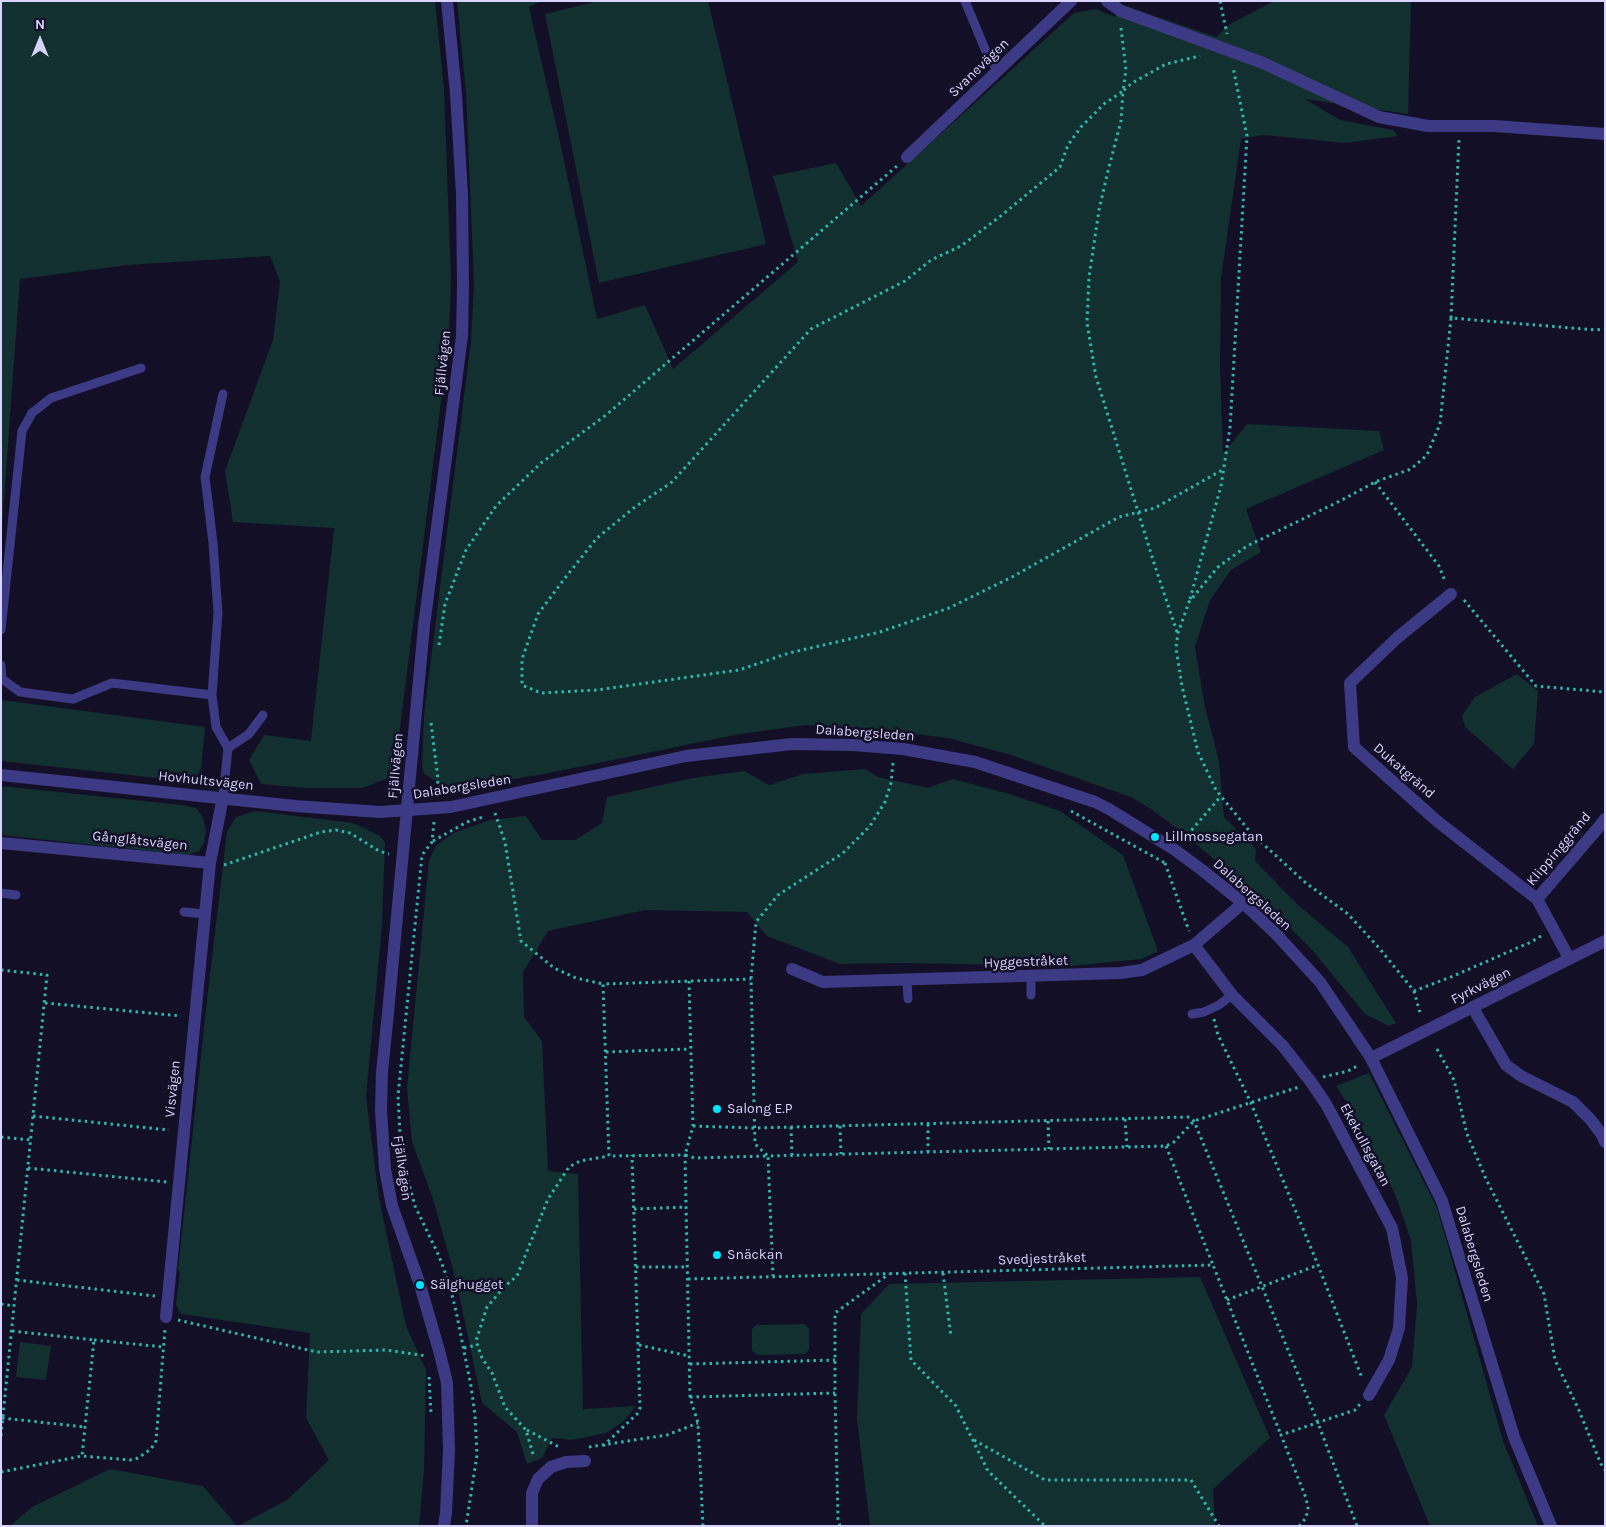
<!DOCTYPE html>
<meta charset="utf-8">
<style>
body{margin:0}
#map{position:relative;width:1606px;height:1527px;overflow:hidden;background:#130f26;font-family:Karla,sans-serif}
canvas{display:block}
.frame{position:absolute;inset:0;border:2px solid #d9d4ff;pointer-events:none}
.north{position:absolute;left:15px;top:15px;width:50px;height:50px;-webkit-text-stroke:4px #130f26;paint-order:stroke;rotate:0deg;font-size:14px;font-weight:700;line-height:20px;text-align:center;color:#d9d4ff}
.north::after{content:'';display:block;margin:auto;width:18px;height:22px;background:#d9d4ff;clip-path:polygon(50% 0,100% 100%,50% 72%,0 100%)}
</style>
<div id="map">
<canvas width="1606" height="1527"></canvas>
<div class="frame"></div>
<div class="north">N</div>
</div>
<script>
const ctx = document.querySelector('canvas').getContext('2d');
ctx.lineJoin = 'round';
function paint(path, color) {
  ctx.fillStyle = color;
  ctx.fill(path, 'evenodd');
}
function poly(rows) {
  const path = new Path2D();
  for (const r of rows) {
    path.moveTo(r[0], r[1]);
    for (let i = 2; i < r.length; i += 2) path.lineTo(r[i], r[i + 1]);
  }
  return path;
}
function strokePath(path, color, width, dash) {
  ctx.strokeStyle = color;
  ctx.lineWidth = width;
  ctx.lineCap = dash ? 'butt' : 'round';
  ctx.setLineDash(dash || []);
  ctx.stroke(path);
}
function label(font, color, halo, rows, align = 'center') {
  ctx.font = font + ' Karla,sans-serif';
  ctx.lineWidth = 5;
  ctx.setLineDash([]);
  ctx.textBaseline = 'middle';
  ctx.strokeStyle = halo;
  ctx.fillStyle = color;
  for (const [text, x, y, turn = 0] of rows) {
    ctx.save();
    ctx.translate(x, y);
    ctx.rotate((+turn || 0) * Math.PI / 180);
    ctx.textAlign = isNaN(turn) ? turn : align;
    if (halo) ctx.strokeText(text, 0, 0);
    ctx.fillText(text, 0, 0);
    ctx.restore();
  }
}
paint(poly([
 [1,1,435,1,444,89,451,279,449,338,394,776,362,788,306,788,261,784,249,760,264,735,311,741,334,528,233,522,225,471,273,340,280,281,270,256,128,265,20,279,1,540],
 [457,1,542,1,529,7,562,151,597,319,645,305,673,369,798,262,773,176,836,163,861,206,1074,13,1096,9,1115,17,1117,3,1216,37,1230,24,1274,1,1411,1,1408,114,1305,99,1340,120,1393,130,1398,136,1345,143,1264,135,1241,139,1221,278,1220,365,1223,454,1247,424,1379,431,1384,450,1246,509,1261,552,1231,570,1210,600,1195,647,1205,707,1219,761,1224,817,1256,849,1255,861,1297,904,1348,947,1396,1023,1389,1026,1365,1014,1313,951,1258,896,1179,830,1151,809,1131,797,1011,755,948,738,864,728,805,725,740,734,544,774,450,789,424,774,422,766,424,715,471,341,474,284,466,93],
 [598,1,708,1,766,244,599,283,545,14],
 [1517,674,1538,691,1534,744,1513,769,1465,727,1462,716,1475,697],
 [1,700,205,727,201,768,194,782,1,761],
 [865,769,878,777,928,788,952,779,1006,793,1060,811,1123,855,1158,951,1142,959,1071,966,900,963,840,964,767,936,747,912,645,910,548,931,523,972,524,1017,542,1041,548,1171,578,1174,583,1409,636,1406,624,1421,606,1433,572,1440,552,1438,542,1458,527,1464,517,1432,482,1403,456,1280,432,1196,412,1142,407,1088,429,860,436,846,453,833,490,820,526,816,542,840,575,840,602,823,607,797,693,778,744,771,769,785,803,774],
 [1,786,182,805,196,808,203,817,206,831,204,843,199,851,188,855,1,835],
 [256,811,353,823,380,836,385,842,382,925,366,1097,379,1198,406,1326,426,1370,424,1470,419,1526,238,1526,287,1500,329,1460,306,1418,310,1333,181,1314,176,1305,180,1273,178,1269,207,1000,227,832,236,817],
 [1369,1073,1437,1208,1503,1441,1538,1526,1430,1526,1384,1415,1412,1367,1417,1304,1411,1240,1395,1194,1358,1120,1336,1086],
 [1200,1277,1270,1438,1213,1489,1215,1526,870,1526,857,1419,861,1314,889,1284],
 [804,1324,809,1328,809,1350,805,1354,757,1355,752,1351,752,1329,756,1325],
 [20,1342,51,1346,46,1380,16,1377],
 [110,1469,203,1486,237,1526,10,1526,32,1507]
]), '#12302f');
strokePath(poly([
 [1220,1,1227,34],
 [1121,28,1126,70,1123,91,1104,104,1081,127,1068,145,1060,167,1002,215,961,246,931,260,905,281,811,329,672,482,635,507,597,538,565,578,538,614,522,659,522,685,541,693,597,690,739,670,789,653,880,632,949,608,1012,577,1119,517,1155,508,1224,469],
 [1451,318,1459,139],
 [1375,482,1439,566,1445,581],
 [1190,599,1221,486,1230,428,1247,136,1233,67],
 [1464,600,1536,686,1605,692],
 [1177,632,1154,563,1096,377,1087,323,1089,277,1099,210,1108,171,1121,121,1123,91,1132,83,1166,64,1200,56],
 [439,645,445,604,466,550,496,506,541,463,606,415,897,166],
 [431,723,438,779,437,794],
 [893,763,891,783,885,802,870,826,843,853,778,895,756,922,751,979,755,1144,768,1156,1166,1146,1174,1142,1194,1121,1299,1087],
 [1071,811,1165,863,1167,861],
 [495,813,505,842,521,941,554,968,576,978,603,984],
 [434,822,432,842,422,855,398,1096,401,1154,415,1206,439,1256,449,1283,456,1311,471,1386,475,1415,477,1455,466,1526],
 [1183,840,1221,796],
 [433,841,467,822,483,817],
 [1165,863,1189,931],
 [224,865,321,832,336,830,350,833,379,851,389,854],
 [1541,936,1531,942,1451,977,1414,991,1380,949,1348,914,1306,883,1251,833,1216,790,1198,752,1182,686,1176,648,1178,633,1189,602,1218,567,1247,546,1342,500,1375,482,1411,469,1427,455,1440,424,1451,318,1596,330,1605,329],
 [1,970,47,975,1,1436],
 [689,981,693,1126,685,1155,695,1158,768,1156,773,1276],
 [1414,991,1420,1013],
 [45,1003,181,1016],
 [1214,1019,1218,1035,1251,1103,1318,1265,1362,1378],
 [1437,1049,1454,1080,1467,1134,1486,1179,1544,1294,1555,1360,1578,1408,1601,1464,1605,1470],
 [606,1052,690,1049],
 [1323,1077,1348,1071,1359,1065],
 [33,1116,169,1130],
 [1125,1119,1127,1147],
 [1048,1121,1049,1149],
 [928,1124,928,1152],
 [693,1126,754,1128,1188,1117,1194,1121,1318,1423,1357,1526],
 [840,1126,841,1154],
 [791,1127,792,1155],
 [1,1137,31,1140],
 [1166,1146,1213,1265],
 [28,1168,167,1182],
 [634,1209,686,1207],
 [636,1267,687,1267],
 [905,1273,911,1360,956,1406,988,1471,1045,1526],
 [943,1273,951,1337],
 [688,1279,1213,1265,1281,1435],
 [17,1280,155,1296],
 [1227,1300,1318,1265],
 [1,1304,14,1306],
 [178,1320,317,1352,386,1350,427,1356],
 [12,1331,94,1340,82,1456],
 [94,1340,164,1347],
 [639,1345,689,1356],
 [464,1348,477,1345],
 [690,1364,835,1360],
 [429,1377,431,1413],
 [690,1397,835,1393],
 [2,1418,85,1427],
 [527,1430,561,1448],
 [974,1440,1045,1480,1191,1480,1219,1526],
 [603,1446,637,1414,640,1408,632,1155],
 [589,1447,667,1435,698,1423],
 [533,1454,526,1430,505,1407,492,1373,482,1358,476,1341,487,1307,505,1286,517,1276,548,1199,569,1167,580,1161,609,1156],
 [1,1472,82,1456,130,1460,138,1458,151,1449,156,1441,165,1329],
 [703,1526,698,1423,690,1397,685,1155,609,1156,603,984,751,979],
 [840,1526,838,1519,835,1393,835,1313,889,1274],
 [1299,1526,1306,1518,1308,1508,1306,1498,1281,1435,1355,1410,1360,1404]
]), '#2fb8b0', 3, [2.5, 4]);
strokePath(poly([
 [965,1,990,61,999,70],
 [1,630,22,431,32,413,51,398,141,368],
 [1,665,2,679,20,692,73,699,112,683,212,695,216,727,228,748,223,797],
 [212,695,218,613,213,543,205,477,223,394],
 [228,748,249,734,263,715],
 [1,893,16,895],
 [184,912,205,914],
 [1031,977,1031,995],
 [907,981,908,999],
 [1192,1014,1204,1012,1219,1005,1232,995]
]), '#3d3a85', 9);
strokePath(poly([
 [1107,1,1121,11,1263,63,1379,117,1428,126,1494,126,1605,134],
 [907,157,1071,1],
 [1451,594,1397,638,1350,683,1354,747,1437,821,1537,899,1569,958],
 [1,775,295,806,380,812,451,807,686,756,792,744,853,745,903,749,975,762,1095,802,1109,809,1175,850,1202,870,1243,903,1276,934,1320,982,1371,1058,1442,1201,1514,1437,1551,1526],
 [1,843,210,863,223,797],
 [1537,899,1598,828,1605,819],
 [1194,945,1232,995,1283,1046,1311,1082,1326,1104,1392,1228,1402,1278,1399,1328,1389,1360,1369,1395],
 [792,969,823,982,1120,973,1142,970,1194,945,1243,903],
 [1473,1008,1506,1065,1521,1076,1573,1102,1591,1120,1602,1135,1605,1142],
 [1371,1058,1605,941],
 [166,1317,210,863],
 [532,1526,532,1493,538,1479,551,1467,566,1462,585,1461]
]), '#3d3a85', 12);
strokePath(poly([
 [444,1526,446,1513,449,1450,447,1383,440,1354,420,1285,392,1206,385,1169,381,1111,382,1072,388,1013,424,626,462,336,463,284,462,194,456,94,447,1]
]), '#3d3a85', 12);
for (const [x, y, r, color] of [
 [1155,837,5,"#00e5ff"],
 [717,1109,5,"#00e5ff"],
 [717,1255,5,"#00e5ff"],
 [420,1285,5,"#00e5ff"]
]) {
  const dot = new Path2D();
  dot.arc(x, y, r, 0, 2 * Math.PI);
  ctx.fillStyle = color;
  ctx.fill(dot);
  strokePath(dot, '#130f26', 2);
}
label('14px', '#d9d4ff', '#130f26', [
 ["Svanevägen",979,68,-44],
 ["Fjällvägen",443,363,-84],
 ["Dalabergsleden",865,733,4],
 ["Fjällvägen",396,766,-85],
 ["Dukatgränd",1404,771,41],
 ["Hovhultsvägen",206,781,6],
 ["Dalabergsleden",462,787,-9],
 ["Gånglåtsvägen",140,841,6],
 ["Klippinggränd",1559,849,-50],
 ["Dalabergsleden",1252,895,42],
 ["Hyggestråket",1026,962,-2],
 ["Fyrkvägen",1481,986,-27],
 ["Visvägen",173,1089,-84],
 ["Ekekullsgatan",1365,1145,62],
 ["Fjällvägen",402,1168,82],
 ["Dalabergsleden",1474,1254,73],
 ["Svedjestråket",1042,1259,-2]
]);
label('14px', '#d9d4ff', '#130f26', [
 ["Lillmossegatan",1165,837],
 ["Salong E.P",727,1109],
 ["Snäckan",727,1255],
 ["Sälghugget",430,1285]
], 'left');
</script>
